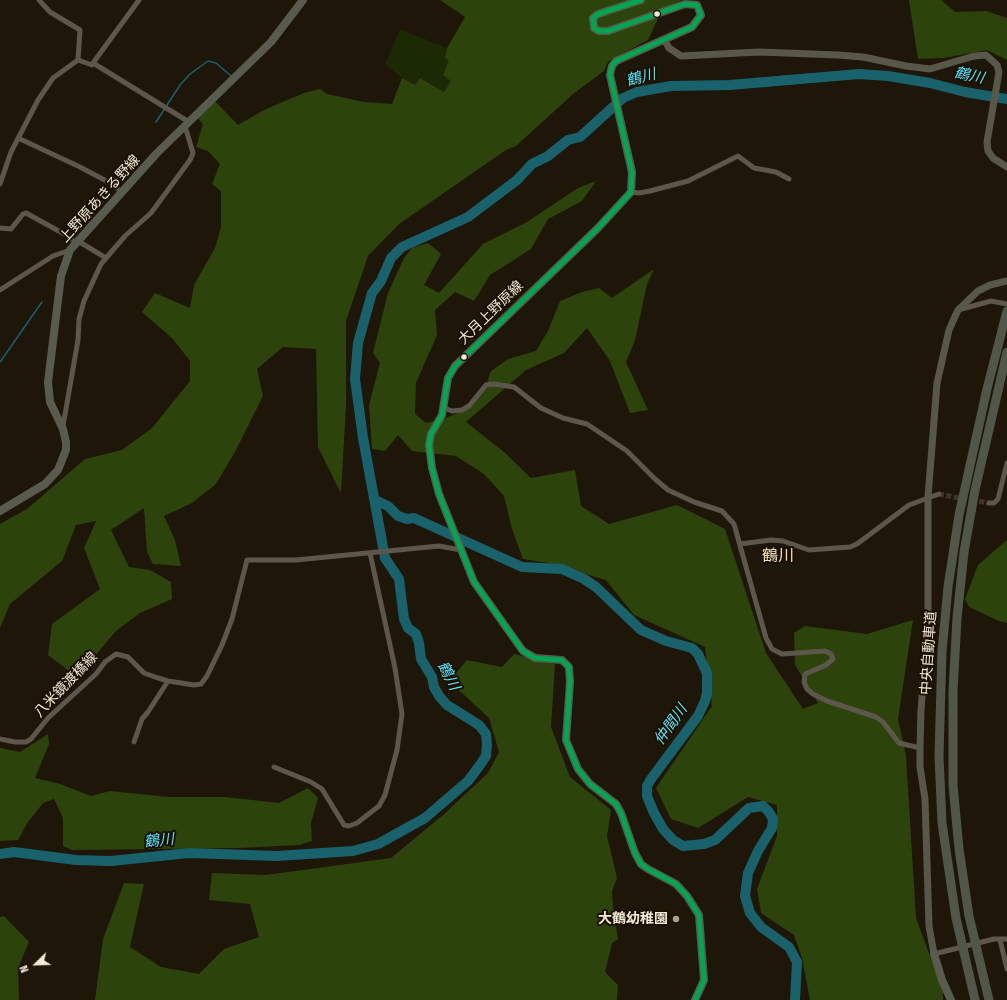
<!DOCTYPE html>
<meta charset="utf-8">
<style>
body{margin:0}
#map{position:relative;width:1007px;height:1000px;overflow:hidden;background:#1e1609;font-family:"Fira Sans Condensed",sans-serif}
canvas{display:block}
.north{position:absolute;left:16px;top:944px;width:40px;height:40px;-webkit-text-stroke:3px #1b1000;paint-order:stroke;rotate:247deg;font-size:11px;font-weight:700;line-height:16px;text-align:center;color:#f3ead9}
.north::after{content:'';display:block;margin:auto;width:14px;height:18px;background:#f3ead9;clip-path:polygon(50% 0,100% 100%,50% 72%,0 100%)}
</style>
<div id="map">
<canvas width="1007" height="1000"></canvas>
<div class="north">N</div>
</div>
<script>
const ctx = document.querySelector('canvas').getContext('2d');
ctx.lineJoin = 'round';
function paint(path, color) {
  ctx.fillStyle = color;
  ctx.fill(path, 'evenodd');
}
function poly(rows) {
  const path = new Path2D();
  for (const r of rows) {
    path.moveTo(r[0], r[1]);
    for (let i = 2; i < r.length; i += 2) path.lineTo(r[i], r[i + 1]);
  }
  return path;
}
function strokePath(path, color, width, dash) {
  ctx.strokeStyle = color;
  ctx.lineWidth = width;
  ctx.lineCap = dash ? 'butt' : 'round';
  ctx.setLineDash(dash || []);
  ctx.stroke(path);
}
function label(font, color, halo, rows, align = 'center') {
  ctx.font = font + ' "Fira Sans Condensed","Noto Sans JP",sans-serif';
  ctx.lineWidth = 4;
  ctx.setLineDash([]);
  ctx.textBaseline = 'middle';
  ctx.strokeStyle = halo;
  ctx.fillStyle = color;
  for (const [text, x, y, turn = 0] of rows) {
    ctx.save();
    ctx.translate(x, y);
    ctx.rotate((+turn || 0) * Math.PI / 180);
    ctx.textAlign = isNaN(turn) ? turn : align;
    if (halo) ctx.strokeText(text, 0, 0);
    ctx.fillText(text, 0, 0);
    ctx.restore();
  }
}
paint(poly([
 [400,29,447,48,445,58,449,60,452,81,444,92,420,78,415,85,402,78,385,64]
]), '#1b2a04');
paint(poly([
 [440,0,682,0,662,10,648,40,614,58,608,62,604,71,573,94,516,146,506,150,399,224,368,256,346,321,346,405,341,493,318,447,316,349,283,347,257,369,263,396,236,450,216,484,192,503,164,516,175,540,181,566,153,564,147,552,144,508,111,530,129,567,150,570,171,582,172,599,140,613,116,631,77,677,48,655,52,624,100,589,84,548,96,521,76,525,62,561,10,604,0,628,0,524,27,509,85,459,122,450,152,428,190,381,190,361,173,339,142,312,155,293,190,308,194,285,215,248,221,227,221,191,212,184,220,164,208,151,196,147,203,124,196,116,213,99,238,125,266,109,304,93,320,89,327,94,364,102,392,104,402,78,415,85,420,78,444,92,451,81,443,75,449,61,445,58,447,48,465,17],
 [909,0,941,0,955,12,986,11,1007,18,1007,60,987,50,944,58,918,59],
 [596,181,582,201,548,219,531,249,490,275,474,301,455,292,435,310,437,335,416,383,415,414,426,423,446,418,460,412,486,388,490,372,508,359,536,351,548,331,560,301,582,292,599,288,612,298,654,269,647,284,635,340,626,362,648,410,630,413,610,361,587,328,564,353,526,370,466,422,504,452,531,478,575,470,581,506,609,524,677,505,725,529,766,653,803,709,818,703,795,665,794,633,805,626,867,634,913,620,898,719,906,756,916,918,943,992,943,1000,810,1000,802,958,794,935,761,913,757,889,777,836,777,805,748,797,698,828,671,819,656,788,712,706,705,647,634,615,606,580,548,563,523,559,512,529,504,496,484,474,456,456,412,451,398,435,385,451,372,449,369,405,380,363,373,353,388,293,404,258,412,248,428,243,441,254,424,285,439,293,483,244,527,222,578,188],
 [1007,540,1007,623,999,621,969,607,965,599,978,565],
 [514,654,555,664,551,727,570,777,611,810,607,836,617,878,612,891,613,908,618,939,612,943,605,972,618,985,617,1000,95,1000,103,939,124,883,144,884,130,947,161,967,199,974,224,949,259,937,250,904,209,900,212,873,266,875,391,858,443,815,488,773,499,752,489,718,449,681,467,660,502,667],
 [48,734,49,744,35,778,60,784,91,796,110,791,168,797,225,797,279,803,308,788,318,798,311,823,312,841,299,845,240,848,72,850,63,846,63,818,54,799,43,803,28,822,18,840,0,841,0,748,20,752],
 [4,916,29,942,18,968,19,1000,0,1000,0,917]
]), '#2c440b');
strokePath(poly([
 [156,122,180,85,190,74,208,61,216,63,231,76],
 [0,362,42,302]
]), '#19626c', 1.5);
strokePath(poly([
 [375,500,388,506,398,516,407,519,414,518,522,567,562,569,584,579,596,587,641,630,666,641,692,648,698,654,707,673,707,693,705,701,698,716,651,779,647,786,647,796,654,813,663,829,673,840,683,846,704,844,715,840,749,808,763,806,769,812,773,819,772,828,758,851,748,873,745,896,750,913,761,927,789,947,797,962,795,1000],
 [0,854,14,852,76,860,111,861,189,853,277,856,353,851,378,844,425,818,468,781,480,765,486,756,487,744,486,734,479,725,447,705,439,696,434,687,432,677,421,659,419,643,416,634,408,628,404,619,399,579,385,558,363,438,355,379,358,343,372,293,381,281,391,258,402,247,468,217,517,180,532,164,548,156,568,140,580,137,623,98,637,92,671,86,730,85,859,74,888,76,930,83,965,92,1007,99]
]), '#19626c', 10);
strokePath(poly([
 [939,494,964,499],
 [972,500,989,503]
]), '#3e3628', 5, [5, 2.5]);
strokePath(poly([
 [39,0,50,12,80,30,78,60],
 [93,63,139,0],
 [18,138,80,167,114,185,122,193],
 [0,184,11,152,38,100,53,78,78,60,92,65,93,63,189,122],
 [631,192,639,193,650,191,688,181,738,156,754,168,776,172,789,179],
 [0,228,11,229,23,214,26,213,66,235,76,243],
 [78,241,106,258],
 [0,290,53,256,70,250],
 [958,310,991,301,1007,304],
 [444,408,452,411,462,410,469,406,486,385,494,384,514,387,541,408,563,418,587,424,627,451,655,479,668,490,694,502,722,511,734,524,766,638,772,649,782,654,825,651,831,654,833,659,826,665,805,674,804,682,807,689,813,694,827,701,876,717,883,722,899,743,920,748],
 [63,426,78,340,79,319,84,301,101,264,125,236,151,213,190,160,193,153,185,126],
 [989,503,994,503,998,499,1007,463],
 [740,544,771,540,783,541,809,550,850,547,857,544,909,505,939,494],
 [0,739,15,742,26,742,31,739,48,718,96,674,105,662,116,654,128,657,144,673,158,678,168,681,194,685,201,684,207,676,222,645,232,619,247,560,296,560,439,546,461,550],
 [134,742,142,719,148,712,168,681],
 [274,767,311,782,322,789,344,825,349,826,357,823,379,806,385,795,397,750,402,714,395,668,370,553],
 [1000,940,1007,969],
 [934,954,994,939,1007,939]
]), '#5c564b', 5);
strokePath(poly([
 [664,39,669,48,681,56,759,52,838,55,863,57,906,66,930,69,974,56,986,55,997,65,999,72,987,142,988,151,993,158,1007,167],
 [934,954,929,926,925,799,920,767,920,748,921,710,928,622,928,497,937,383,949,330,958,310,978,291,990,285,1007,281]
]), '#59574a', 7);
strokePath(poly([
 [641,0,598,14,593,18,594,28,599,31,608,31,685,4,697,5,701,15,692,27,616,61,612,66,610,75,632,172,631,192,598,228,455,366,448,378,442,415,431,434,429,445,432,468,439,494,474,582,523,651,535,658,562,660,569,667,570,682,566,740,578,769,590,784,616,804,621,813,635,853,641,864,648,869,676,884,687,896,699,915,704,980,695,1000],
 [0,511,45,484,58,470,66,450,66,442,63,429,50,402,48,382,61,276,70,250,157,153,271,42,303,0],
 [934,954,942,980,951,1000]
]), '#595b4f', 8);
strokePath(poly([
 [975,1000,956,918,942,823,939,756,942,651,948,587,959,515,987,389,1007,311],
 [989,1000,969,916,959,849,953,785,953,691,957,618,964,552,975,490,1007,352]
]), '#505749', 9);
strokePath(poly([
 [641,0,598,14,593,18,594,28,599,31,608,31,685,4,697,5,701,15,692,27,616,61,612,66,610,75,632,172,631,192,598,228,455,366,448,378,442,415,431,434,429,445,432,468,439,494,474,582,523,651,535,658,562,660,569,667,570,682,566,740,578,769,590,784,616,804,621,813,635,853,641,864,648,869,676,884,687,896,699,915,704,980,695,1000]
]), '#00a651', 5);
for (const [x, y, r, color] of [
 [657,14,3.5,"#f3ead9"],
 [464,357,3.5,"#f3ead9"],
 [676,919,4,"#a8a090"]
]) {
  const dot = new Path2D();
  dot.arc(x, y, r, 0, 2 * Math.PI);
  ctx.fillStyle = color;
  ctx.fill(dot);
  strokePath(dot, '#1b1000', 1.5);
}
label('14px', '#f3ead9', '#1b1000', [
 ["上野原あきる野線",100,199,-48],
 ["大月上野原線",491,313,-44],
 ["中央自動車道",929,653,-86],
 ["八米鏡渡橋線",66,685,-46]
]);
label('bold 14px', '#f3ead9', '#1b1000', [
 ["大鶴幼稚園",668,919]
], 'right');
label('italic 15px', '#56e4fe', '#1b1000', [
 ["鶴川",969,76,12],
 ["鶴川",641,78,-14],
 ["鶴川",448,676,63],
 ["仲間川",671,725,-55],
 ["鶴川",159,841,-6]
]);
label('16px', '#f2dfbd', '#1b1000', [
 ["鶴川",778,557]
]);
</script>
